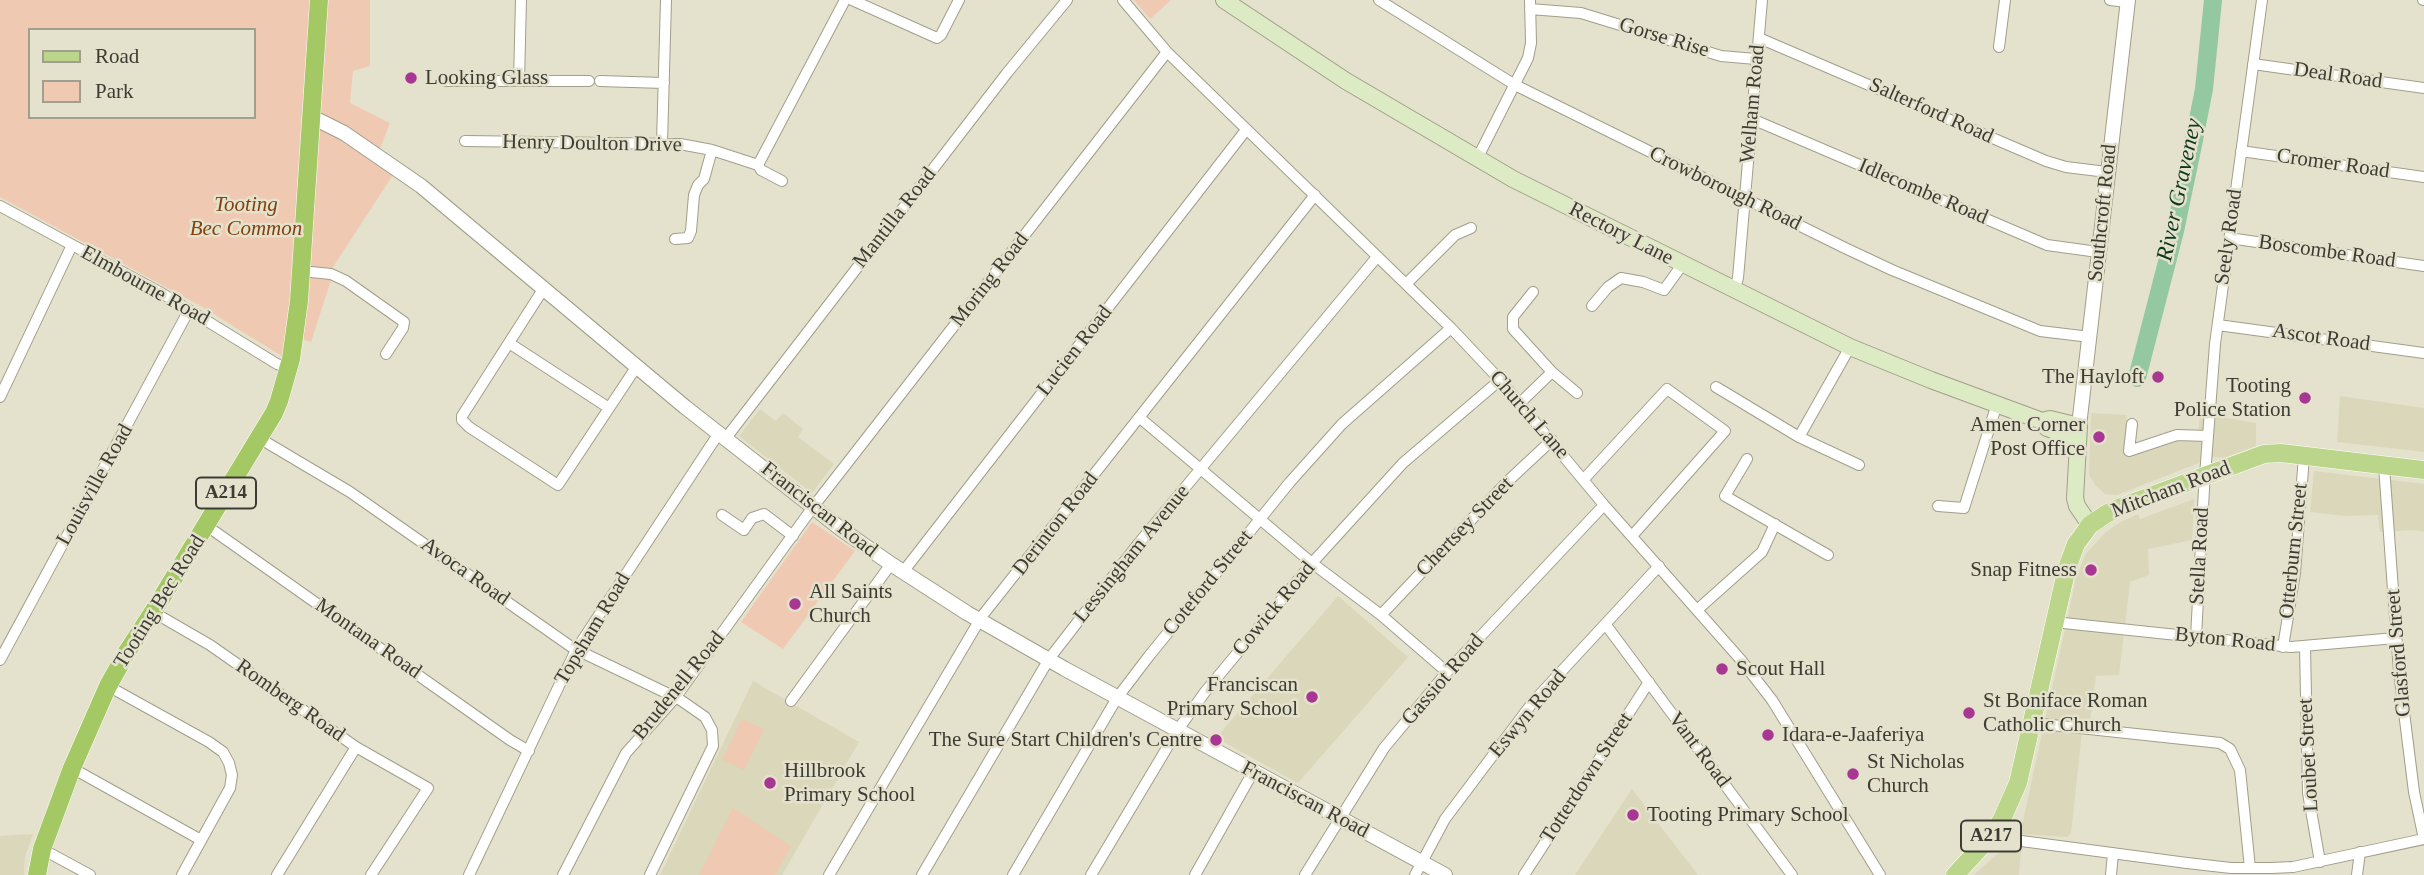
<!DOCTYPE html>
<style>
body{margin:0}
#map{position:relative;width:2424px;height:875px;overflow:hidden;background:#e4e2cc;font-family:"Times New Roman",serif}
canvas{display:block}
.legend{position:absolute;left:28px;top:28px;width:228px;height:91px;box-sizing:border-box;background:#e4e2cc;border:2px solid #a1a08f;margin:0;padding:9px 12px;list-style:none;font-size:21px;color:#3d3c34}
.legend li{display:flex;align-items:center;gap:14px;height:35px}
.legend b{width:35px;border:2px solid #a1a08f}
</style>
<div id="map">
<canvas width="2424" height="875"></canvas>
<ul class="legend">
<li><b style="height:9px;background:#bbd68b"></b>Road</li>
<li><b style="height:19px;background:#f0c9b3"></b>Park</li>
</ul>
</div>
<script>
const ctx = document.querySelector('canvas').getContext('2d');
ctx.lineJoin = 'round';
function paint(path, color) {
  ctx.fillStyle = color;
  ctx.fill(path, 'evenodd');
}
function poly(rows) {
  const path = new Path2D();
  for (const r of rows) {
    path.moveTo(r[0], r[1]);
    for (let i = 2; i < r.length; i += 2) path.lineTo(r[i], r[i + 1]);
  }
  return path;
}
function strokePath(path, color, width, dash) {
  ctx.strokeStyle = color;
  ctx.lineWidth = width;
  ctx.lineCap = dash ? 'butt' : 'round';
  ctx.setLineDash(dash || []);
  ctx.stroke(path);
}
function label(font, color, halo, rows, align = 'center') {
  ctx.font = font + ' "Times New Roman",serif';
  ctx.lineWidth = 5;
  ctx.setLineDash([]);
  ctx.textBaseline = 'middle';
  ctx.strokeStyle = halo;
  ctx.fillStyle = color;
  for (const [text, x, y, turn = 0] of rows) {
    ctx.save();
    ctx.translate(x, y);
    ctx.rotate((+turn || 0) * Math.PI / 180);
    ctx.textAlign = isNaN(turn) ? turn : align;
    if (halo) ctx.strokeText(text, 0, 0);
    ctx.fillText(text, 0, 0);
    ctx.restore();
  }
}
paint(poly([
 [2340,396,2424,408,2424,452,2337,442],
 [760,409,776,421,783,413,803,429,798,437,834,464,812,493,739,436],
 [2091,413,2127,415,2126,419,2130,420,2127,449,2198,434,2200,417,2221,417,2256,423,2256,446,2224,458,2214,457,2117,495,2105,494,2096,486,2089,475],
 [2314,471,2424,484,2424,532,2414,530,2380,532,2378,515,2345,516,2310,512],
 [2194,499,2192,540,2148,549,2149,575,2130,582,2119,675,2096,676,2090,721,2083,721,2071,834,2067,837,2020,834,2076,579,2085,555,2106,532,2119,523,2138,514,2140,519],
 [1338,596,1408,657,1298,783,1216,738],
 [753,681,859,742,782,875,660,875],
 [1632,789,1698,875,1575,875],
 [33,834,25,857,24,875,0,875,0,836],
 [2010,849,2021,850,2019,875,1974,875,1997,854]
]), '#dad7ba');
paint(poly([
 [0,0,370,0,370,66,353,71,350,103,390,123,375,161,393,175,333,267,332,277,311,342,286,333,285,358,199,305,0,197],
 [30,30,254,30,254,117,30,117],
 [1134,0,1171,0,1150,19],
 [812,522,855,551,783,649,741,622],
 [742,719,764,729,744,770,722,760],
 [733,808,791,846,775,875,699,875]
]), '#f0c9b3');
strokePath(poly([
 [2137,378,2175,231,2192,150,2204,89,2213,0]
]), '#93c8a1', 18);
const minor = poly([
 [521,0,519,81,589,81],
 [852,0,937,38,941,35,959,0],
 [1123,0,1167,52,1451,328,1500,380,1604,505,1741,660,1772,700,1880,875],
 [1379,0,1515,85,1845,248,1892,270,2040,331,2090,337],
 [2110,0,2127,2],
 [2423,0,2424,0],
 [1530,9,1581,13,1721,56,1756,59],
 [1759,38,2046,161,2066,167,2107,172],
 [1999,47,2005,0],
 [2253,64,2424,88],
 [446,81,519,81],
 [600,81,664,83],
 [1752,119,2047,245,2098,252],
 [465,141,680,144,712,150,758,165,761,170,782,181],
 [662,143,666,0],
 [2241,151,2424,177],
 [1477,159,1528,58,1531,43,1530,0],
 [758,165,845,0],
 [0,206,163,294,277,364,289,368],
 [2229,238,2424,266],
 [675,239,688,238,691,231,694,195,698,185,704,179,712,150],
 [301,271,331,274,346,281,404,322,403,328,386,354],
 [1406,284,1455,235,1471,228],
 [544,288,462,416,462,420,469,427,558,485,637,366],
 [1734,291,1738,278,1762,0],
 [1533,292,1513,317,1513,329,1552,372,1577,393],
 [1592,306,1608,287,1621,278,1643,282,1664,290,1682,265],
 [2218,325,2424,353],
 [509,343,609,408],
 [1716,387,1799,437,1859,465],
 [0,397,72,245],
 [1520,403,1552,372],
 [1140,418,1312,563,1381,615,1447,672],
 [2132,424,2129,451,2177,435,2208,436],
 [1799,437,1850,347],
 [259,438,350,492,573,648,679,699,705,717,712,730,713,746,650,875],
 [726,438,1007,73,1067,0],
 [1747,459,1725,496,1828,555],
 [2384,466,2399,672,2414,792,2424,839],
 [1584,479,1667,389,1725,431,1632,536],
 [1938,506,1964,508,1997,404],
 [722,515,744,530,752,518,764,514,793,536],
 [207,526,510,740,529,751],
 [903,572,1246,130],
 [1697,610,1762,552,1775,524],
 [153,612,210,645,356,747,428,788,371,875],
 [1381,615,1508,481,1552,440],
 [2054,622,2291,647,2396,638],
 [1606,625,1792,875],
 [2196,637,2204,489,2215,344,2262,0],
 [2283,647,2295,573,2304,456],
 [2305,647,2308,793,2320,862],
 [0,660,189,310],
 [108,686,209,742,223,752,229,763,232,775,230,788,182,875],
 [791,701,891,564],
 [2033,723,2220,743,2230,749,2240,770,2250,868],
 [72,768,201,840],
 [1992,835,2014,840,2187,863,2231,868,2271,868,2293,867,2424,839],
 [42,849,90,875],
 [277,875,356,747],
 [469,875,576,650,719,433],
 [563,875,626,753,675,698,813,507,1167,52],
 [829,875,982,616,1315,195],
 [922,875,1049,659,1138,544,1377,257],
 [1013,875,1117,698,1149,656,1290,482,1342,424,1451,328],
 [1091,875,1177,731,1205,692,1312,563,1403,463,1500,380],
 [1195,875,1253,772],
 [1305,875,1384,748,1447,672,1604,505],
 [1415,875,1445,819,1533,702,1659,566],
 [1524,875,1649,682],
 [2111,875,2113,853],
 [2357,875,2360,852]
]);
const tertiary = poly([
 [312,120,320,121,344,133,421,186,685,407,841,529,891,564,967,613,1065,669,1445,875],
 [2079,426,2128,0]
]);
const secondary = poly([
 [1224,0,1346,81,1513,179,1850,347,1931,380,2042,421,2047,428,2078,439],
 [2042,421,2050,419,2079,426,2075,498,2077,506,2090,525]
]);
const primary = poly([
 [1955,875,1992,835,2002,819,2018,783,2067,568,2076,544,2090,525,2106,514,2121,507,2264,454,2281,453,2424,470]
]);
const trunk = poly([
 [37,875,42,849,72,768,108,686,127,652,153,612,274,413,279,401,291,359,299,301,319,0]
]);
strokePath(minor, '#a19e8a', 12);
strokePath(tertiary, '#a19e8a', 16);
strokePath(secondary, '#a19e8a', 18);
strokePath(primary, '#fff', 19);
strokePath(trunk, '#fff', 19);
strokePath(minor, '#fff', 10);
strokePath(tertiary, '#fff', 14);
strokePath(secondary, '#ddebc5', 16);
strokePath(primary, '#bbd68b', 18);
strokePath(trunk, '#a4c864', 18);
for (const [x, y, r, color] of [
 [411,78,7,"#a83793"],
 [2158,377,7,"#a83793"],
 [2305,398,7,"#a83793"],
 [2099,437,7,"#a83793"],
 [2091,570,7,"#a83793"],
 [795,604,7,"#a83793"],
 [1722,669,7,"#a83793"],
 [1312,697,7,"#a83793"],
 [1969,713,7,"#a83793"],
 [1768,735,7,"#a83793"],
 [1216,740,7,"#a83793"],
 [1853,774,7,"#a83793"],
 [770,783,7,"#a83793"],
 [1633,815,7,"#a83793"]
]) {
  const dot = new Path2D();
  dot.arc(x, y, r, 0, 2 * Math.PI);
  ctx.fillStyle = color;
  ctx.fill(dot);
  strokePath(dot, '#e4e2cc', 2.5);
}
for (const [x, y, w] of [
 [226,493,60],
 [1991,836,60]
]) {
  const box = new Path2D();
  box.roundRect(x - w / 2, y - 15.5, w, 31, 5);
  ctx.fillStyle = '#e4e2cc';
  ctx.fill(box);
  strokePath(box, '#3d3c34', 2);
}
label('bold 19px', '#3d3c34', null, [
 ["A214",226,493],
 ["A217",1991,836]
]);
label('21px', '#3d3c34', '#e4e2cc', [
 ["Gorse Rise",1664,38,17],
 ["Deal Road",2338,76,8],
 ["Welham Road",1753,104,-85],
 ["Salterford Road",1931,111,24],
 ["Henry Doulton Drive",592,144,1],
 ["Cromer Road",2333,164,8],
 ["Crowborough Road",1725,189,26],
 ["Idlecombe Road",1923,192,23],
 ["Southcroft Road",2103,213,-84],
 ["Mantilla Road",895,218,-52],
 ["Rectory Lane",1621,234,27],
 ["Seely Road",2229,237,-82],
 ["Boscombe Road",2327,252,8],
 ["Moring Road",990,280,-52],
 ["Elmbourne Road",145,286,29],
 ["Ascot Road",2321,338,8],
 ["Lucien Road",1075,351,-52],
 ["Church Lane",1529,415,49],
 ["Louisville Road",95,485,-61],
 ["Mitcham Road",2171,490,-21],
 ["Franciscan Road",819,510,38],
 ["Derinton Road",1056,524,-52],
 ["Chertsey Street",1465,527,-46],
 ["Otterburn Street",2294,551,-84],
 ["Lessingham Avenue",1132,554,-51],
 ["Stella Road",2200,556,-87],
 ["Avoca Road",465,572,35],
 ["Coteford Street",1208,583,-51],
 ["Tooting Bec Road",160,602,-58],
 ["Cowick Road",1274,609,-50],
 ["Topsham Road",593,629,-59],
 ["Montana Road",368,639,35],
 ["Byton Road",2225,640,6],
 ["Glasford Street",2399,653,-95],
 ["Gassiot Road",1443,680,-49],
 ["Brudenell Road",679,686,-51],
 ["Romberg Road",290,701,35],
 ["Eswyn Road",1528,714,-50],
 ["Vant Road",1699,750,53],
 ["Loubet Street",2309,755,-93],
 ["Totterdown Street",1587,778,-57],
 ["Franciscan Road",1305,800,28]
]);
label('21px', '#3d3c34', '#e4e2cc', [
 ["Looking Glass",425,78],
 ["The Hayloft",2144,377,"right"],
 ["Tooting",2291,386,"right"],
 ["Police Station",2291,410,"right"],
 ["Amen Corner",2085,425,"right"],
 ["Post Office",2085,449,"right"],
 ["Snap Fitness",2077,570,"right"],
 ["All Saints",809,592],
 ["Church",809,616],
 ["Scout Hall",1736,669],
 ["Franciscan",1298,685,"right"],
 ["Primary School",1298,709,"right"],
 ["St Boniface Roman",1983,701],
 ["Catholic Church",1983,725],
 ["Idara-e-Jaaferiya",1782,735],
 ["The Sure Start Children's Centre",1202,740,"right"],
 ["St Nicholas",1867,762],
 ["Church",1867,786],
 ["Hillbrook",784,771],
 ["Primary School",784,795],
 ["Tooting Primary School",1647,815]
], 'left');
label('italic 21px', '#83410f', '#e4e2cc', [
 ["Tooting",246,205],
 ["Bec Common",246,229]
]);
label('italic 23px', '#0e371e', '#e4e2cc', [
 ["River Graveney",2180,190,-78]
]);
</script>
